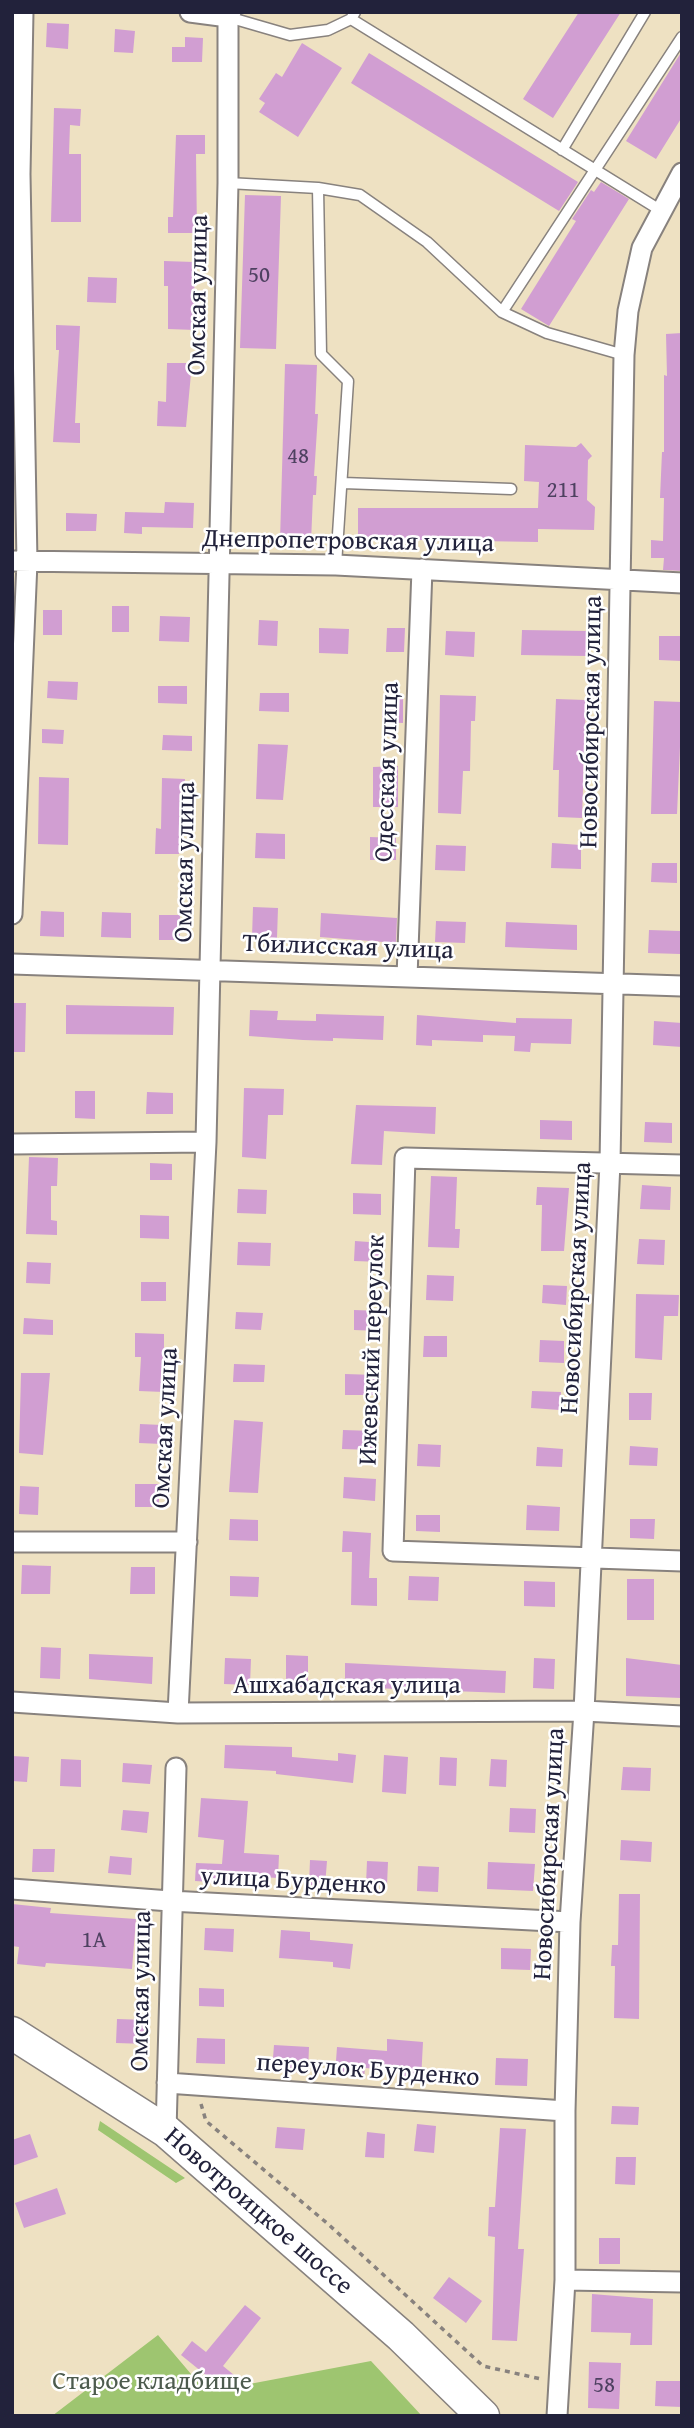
<!DOCTYPE html>
<meta charset="utf-8">
<style>
body{margin:0}
#map{position:relative;width:694px;height:2428px;overflow:hidden;background:#eee1c2;font-family:"Gentium Book Plus",serif}
canvas{display:block}
.frame{position:absolute;inset:0;border:14px solid #22223b;pointer-events:none}
</style>
<div id="map">
<canvas width="694" height="2428"></canvas>
<div class="frame"></div>
</div>
<script>
const ctx = document.querySelector('canvas').getContext('2d');
ctx.lineJoin = 'round';
function paint(path, color) {
  ctx.fillStyle = color;
  ctx.fill(path, 'evenodd');
}
function poly(rows) {
  const path = new Path2D();
  for (const r of rows) {
    path.moveTo(r[0], r[1]);
    for (let i = 2; i < r.length; i += 2) path.lineTo(r[i], r[i + 1]);
  }
  return path;
}
function strokePath(path, color, width, dash) {
  ctx.strokeStyle = color;
  ctx.lineWidth = width;
  ctx.lineCap = dash ? 'butt' : 'round';
  ctx.setLineDash(dash || []);
  ctx.stroke(path);
}
function label(font, color, halo, rows, align = 'center') {
  ctx.font = font + ' "Gentium Book Plus",serif';
  ctx.lineWidth = 5;
  ctx.setLineDash([]);
  ctx.textBaseline = 'middle';
  ctx.strokeStyle = halo;
  ctx.fillStyle = color;
  for (const [text, x, y, turn = 0] of rows) {
    ctx.save();
    ctx.translate(x, y);
    ctx.rotate((+turn || 0) * Math.PI / 180);
    ctx.textAlign = isNaN(turn) ? turn : align;
    if (halo) ctx.strokeText(text, 0, 0);
    ctx.fillText(text, 0, 0);
    ctx.restore();
  }
}
paint(poly([
 [100,2121,185,2178,176,2183,98,2130],
 [158,2335,202,2387,223,2389,371,2361,422,2416,52,2416]
]), '#9ec570');
paint(poly([
 [579,12,621,12,553,118,523,99],
 [47,23,69,24,68,49,46,47],
 [115,29,135,31,133,53,114,52],
 [185,37,203,38,202,62,172,62,172,47,185,47],
 [302,43,342,68,298,137,259,112,265,103,259,99,276,73,282,77],
 [682,51,682,117,656,159,626,141],
 [369,53,578,182,559,211,351,83],
 [54,108,81,109,80,126,70,125,69,154,81,154,81,222,51,222],
 [176,135,205,135,205,154,196,154,197,233,168,233,168,217,173,217],
 [601,182,629,199,549,326,521,309,576,221,572,219,591,190,594,192],
 [245,195,281,196,276,349,240,348],
 [164,261,194,262,195,330,168,329,168,286,164,286],
 [88,277,117,278,116,303,87,302],
 [56,325,80,326,75,423,80,423,80,443,53,442,59,350,56,350],
 [682,333,682,571,663,570,664,558,651,558,651,540,663,541,664,498,660,498,662,452,664,452,664,375,667,376,666,334],
 [167,363,192,363,186,427,157,426,158,401,166,402],
 [285,364,317,365,315,414,318,414,314,476,317,476,316,495,313,495,311,542,280,541],
 [581,443,592,456,588,460,587,500,595,507,594,530,538,529,538,542,358,539,358,508,538,508,539,482,524,481,525,445,576,447],
 [165,502,194,503,193,528,142,527,142,534,124,533,125,512,164,513],
 [66,513,97,514,96,531,66,531],
 [112,606,129,606,129,632,112,632],
 [43,610,62,610,62,635,43,635],
 [160,616,190,617,189,642,159,641],
 [259,620,278,621,277,646,258,645],
 [319,628,349,629,348,654,319,653],
 [387,628,405,628,404,652,386,652],
 [522,630,588,631,587,656,521,655],
 [446,631,475,632,474,657,445,655],
 [659,636,682,636,682,661,659,660],
 [48,681,78,682,77,700,47,698],
 [158,686,187,686,187,704,158,703],
 [260,693,289,693,289,712,259,711],
 [440,695,476,696,475,721,471,721,470,771,463,771,461,814,438,813],
 [383,698,403,698,403,723,382,722],
 [556,699,586,700,582,818,558,817,559,770,553,770],
 [654,701,682,702,677,814,651,814],
 [42,729,64,730,63,744,42,743],
 [163,735,192,736,192,751,162,750],
 [258,744,288,745,283,800,256,799],
 [398,766,398,807,373,807,373,767],
 [39,777,69,778,68,845,38,844],
 [162,778,185,779,179,854,155,854,156,828,161,829],
 [256,833,285,834,285,859,255,858],
 [370,837,396,838,396,860,370,860],
 [552,843,581,845,581,869,551,868],
 [436,845,466,846,465,871,435,870],
 [652,863,677,863,677,883,651,882],
 [253,907,278,908,277,938,252,937],
 [41,911,64,912,64,937,40,936],
 [102,912,131,913,131,938,101,937],
 [321,913,397,918,396,943,320,937],
 [159,915,180,915,180,940,159,940],
 [436,921,466,922,465,943,435,942],
 [506,922,577,925,577,950,505,947],
 [649,930,681,931,680,954,648,953],
 [12,1003,26,1003,25,1052,12,1052],
 [66,1005,174,1007,173,1035,66,1034],
 [250,1010,278,1011,277,1020,316,1021,316,1014,384,1016,383,1040,333,1038,333,1041,303,1040,249,1036],
 [417,1015,516,1023,516,1018,572,1019,571,1044,531,1043,530,1052,514,1051,515,1036,483,1035,483,1042,432,1040,432,1046,416,1045],
 [654,1021,682,1023,682,1047,653,1045],
 [244,1088,284,1089,283,1115,268,1115,266,1159,242,1157],
 [75,1091,95,1091,95,1119,75,1118],
 [147,1092,173,1093,173,1114,146,1114],
 [356,1105,436,1107,435,1134,384,1131,382,1165,351,1164],
 [540,1120,572,1121,572,1140,540,1139],
 [645,1122,672,1123,672,1143,644,1142],
 [29,1157,58,1158,57,1186,51,1186,51,1220,57,1221,57,1235,26,1234],
 [150,1163,172,1164,172,1180,150,1180],
 [431,1176,457,1177,455,1229,460,1229,459,1248,428,1247],
 [642,1185,671,1187,670,1210,640,1209],
 [537,1187,569,1188,564,1251,541,1251,542,1205,536,1205],
 [238,1189,267,1190,266,1214,237,1213],
 [353,1193,381,1194,381,1215,353,1214],
 [140,1215,169,1216,169,1239,140,1238],
 [639,1239,665,1240,664,1265,637,1264],
 [355,1241,383,1243,382,1262,354,1261],
 [238,1242,271,1243,270,1266,237,1265],
 [27,1262,51,1263,50,1284,26,1283],
 [427,1275,454,1276,453,1301,426,1300],
 [141,1282,166,1282,166,1301,141,1301],
 [543,1285,567,1286,566,1305,542,1303],
 [636,1294,679,1295,678,1316,664,1316,662,1360,635,1358],
 [354,1310,381,1311,380,1331,354,1330],
 [236,1312,263,1313,261,1330,235,1329],
 [24,1318,53,1320,53,1335,23,1334],
 [135,1333,164,1334,164,1392,139,1391,141,1357,135,1357],
 [424,1336,447,1336,447,1357,423,1357],
 [540,1340,564,1341,564,1363,539,1362],
 [234,1364,265,1365,264,1382,233,1382],
 [21,1373,50,1373,43,1455,19,1453],
 [345,1374,376,1375,376,1395,345,1395],
 [532,1391,561,1392,560,1410,531,1408],
 [629,1393,652,1393,651,1420,629,1420],
 [234,1420,263,1422,258,1493,229,1492],
 [140,1424,162,1425,162,1444,139,1443],
 [343,1430,374,1431,373,1450,342,1449],
 [418,1444,441,1445,440,1467,417,1466],
 [630,1446,658,1448,657,1466,629,1465],
 [537,1447,563,1449,562,1467,536,1466],
 [344,1477,376,1479,375,1501,343,1498],
 [135,1484,159,1484,159,1507,135,1507],
 [20,1486,39,1487,38,1515,19,1514],
 [527,1505,560,1507,559,1531,526,1530],
 [416,1515,440,1515,440,1532,416,1531],
 [230,1519,258,1520,258,1541,229,1540],
 [630,1519,655,1519,654,1539,630,1538],
 [343,1531,371,1533,369,1578,377,1578,377,1606,351,1605,352,1552,342,1552],
 [22,1565,51,1566,50,1594,21,1594],
 [131,1567,155,1567,155,1594,130,1594],
 [230,1576,259,1577,258,1597,230,1596],
 [409,1576,439,1577,438,1601,408,1600],
 [627,1579,654,1579,654,1620,627,1620],
 [524,1581,555,1582,555,1607,524,1606],
 [41,1647,61,1648,60,1679,40,1678],
 [89,1654,153,1657,152,1684,89,1679],
 [286,1655,308,1656,308,1687,286,1687],
 [225,1658,251,1659,250,1685,224,1684],
 [534,1658,555,1659,554,1689,533,1688],
 [626,1658,682,1665,682,1698,626,1696],
 [345,1663,506,1671,505,1693,345,1687],
 [225,1745,292,1747,292,1757,338,1761,338,1753,356,1755,353,1783,276,1774,276,1771,224,1768],
 [384,1755,408,1757,406,1794,382,1792],
 [12,1756,29,1757,27,1782,12,1781],
 [440,1757,457,1758,456,1786,439,1785],
 [61,1759,81,1760,81,1787,60,1786],
 [491,1759,507,1760,506,1787,489,1786],
 [123,1763,152,1765,150,1784,122,1782],
 [623,1767,651,1768,650,1791,621,1790],
 [201,1798,248,1801,244,1853,279,1855,278,1878,242,1876,241,1884,195,1881,196,1863,222,1864,224,1840,198,1837],
 [510,1808,536,1809,535,1833,509,1832],
 [123,1810,149,1812,147,1833,121,1830],
 [621,1840,652,1842,651,1862,620,1860],
 [33,1849,55,1849,54,1872,32,1872],
 [110,1856,132,1858,131,1875,108,1873],
 [310,1860,327,1861,325,1886,309,1885],
 [367,1861,388,1862,387,1885,366,1884],
 [488,1862,535,1864,533,1891,487,1889],
 [418,1866,439,1867,438,1892,417,1891],
 [619,1894,640,1894,639,2019,614,2018,615,1966,611,1966,612,1945,618,1945],
 [12,1904,51,1908,50,1913,136,1919,132,1969,46,1963,45,1967,17,1964,19,1947,12,1946],
 [205,1928,234,1929,233,1952,204,1950],
 [281,1930,310,1932,310,1940,353,1944,350,1969,333,1967,333,1962,279,1958],
 [501,1948,531,1949,530,1970,501,1969],
 [199,1988,224,1989,224,2007,199,2006],
 [117,2019,147,2020,146,2044,116,2043],
 [197,2038,225,2039,225,2064,196,2063],
 [387,2039,423,2042,421,2080,402,2078,402,2071,365,2068,364,2078,335,2075,337,2047,387,2051],
 [274,2045,309,2047,308,2073,272,2071],
 [496,2058,528,2059,527,2086,495,2085],
 [612,2106,639,2107,638,2125,611,2124],
 [417,2124,436,2126,434,2153,414,2151],
 [277,2127,305,2129,303,2150,275,2148],
 [500,2128,526,2129,518,2249,524,2249,517,2341,492,2340,495,2237,488,2236,489,2207,495,2207],
 [367,2132,385,2134,384,2158,365,2157],
 [30,2134,38,2157,12,2166,12,2140],
 [616,2157,636,2157,635,2185,615,2184],
 [57,2188,66,2214,24,2228,15,2203],
 [599,2238,620,2238,620,2264,599,2264],
 [449,2277,482,2301,466,2323,433,2298],
 [592,2294,653,2299,652,2345,630,2345,631,2333,591,2332],
 [245,2305,261,2318,223,2366,234,2375,223,2389,181,2355,192,2341,206,2352],
 [589,2362,621,2363,619,2409,588,2408],
 [656,2381,682,2381,682,2407,655,2406]
]), '#d19ed2');
const lane = poly([
 [228,17,290,35,328,30,351,19,355,12],
 [351,19,660,210],
 [562,150,645,12],
 [228,183,318,188,360,195,427,242,502,312,547,333,624,355],
 [318,188,321,354,348,381,336,565],
 [502,312,682,37],
 [343,483,511,489]
]);
const street = poly([
 [190,12,228,17],
 [12,561,336,565,682,583],
 [12,914,27,562,20,174,23,12],
 [12,964,682,986],
 [407,977,422,569],
 [12,1144,206,1142],
 [682,1165,405,1158,393,1551,682,1561],
 [12,1542,187,1542],
 [12,1702,178,1713,584,1711,682,1716],
 [178,1713,206,1142,228,183,228,17,231,12],
 [12,1889,170,1901,570,1922],
 [167,2083,565,2111],
 [166,2131,176,1768],
 [565,2280,682,2282],
 [557,2416,565,2280,565,2111,570,1922,584,1711,610,1163,624,355,628,311,642,248,682,173]
]);
const primary = poly([
 [12,2033,166,2131,401,2336,483,2416]
]);
strokePath(lane, '#88827e', 13);
strokePath(street, '#88827e', 23);
strokePath(primary, '#88827e', 35);
strokePath(poly([
 [201,2104,206,2121,328,2224,483,2366,541,2379]
]), '#88827e', 3.5, [5, 5]);
strokePath(lane, '#fff', 10);
strokePath(street, '#fff', 19);
strokePath(primary, '#fff', 32);
label('23px', '#4e4161', null, [
 ["50",259,276],
 ["48",298,457],
 ["211",563,491],
 ["1А",94,1941],
 ["58",604,2386]
]);
label('26px', '#22223b', '#fff', [
 ["Омская улица",199,295,-89],
 ["Днепропетровская улица",348,542,1],
 ["Новосибирская улица",592,722,-89],
 ["Одесская улица",388,772,-88],
 ["Омская улица",186,862,-89],
 ["Тбилисская улица",348,948,2],
 ["Новосибирская улица",577,1288,-87],
 ["Ижевский переулок",373,1350,-88],
 ["Омская улица",166,1428,-87],
 ["Ашхабадская улица",347,1686],
 ["Новосибирская улица",550,1854,-87],
 ["улица Бурденко",293,1882,3],
 ["Омская улица",142,1991,-89],
 ["переулок Бурденко",368,2071,4],
 ["Новотроицкое шоссе",258,2212,41]
]);
label('26px', '#4d5b4e', '#fff', [
 ["Старое кладбище",152,2382]
]);
</script>
